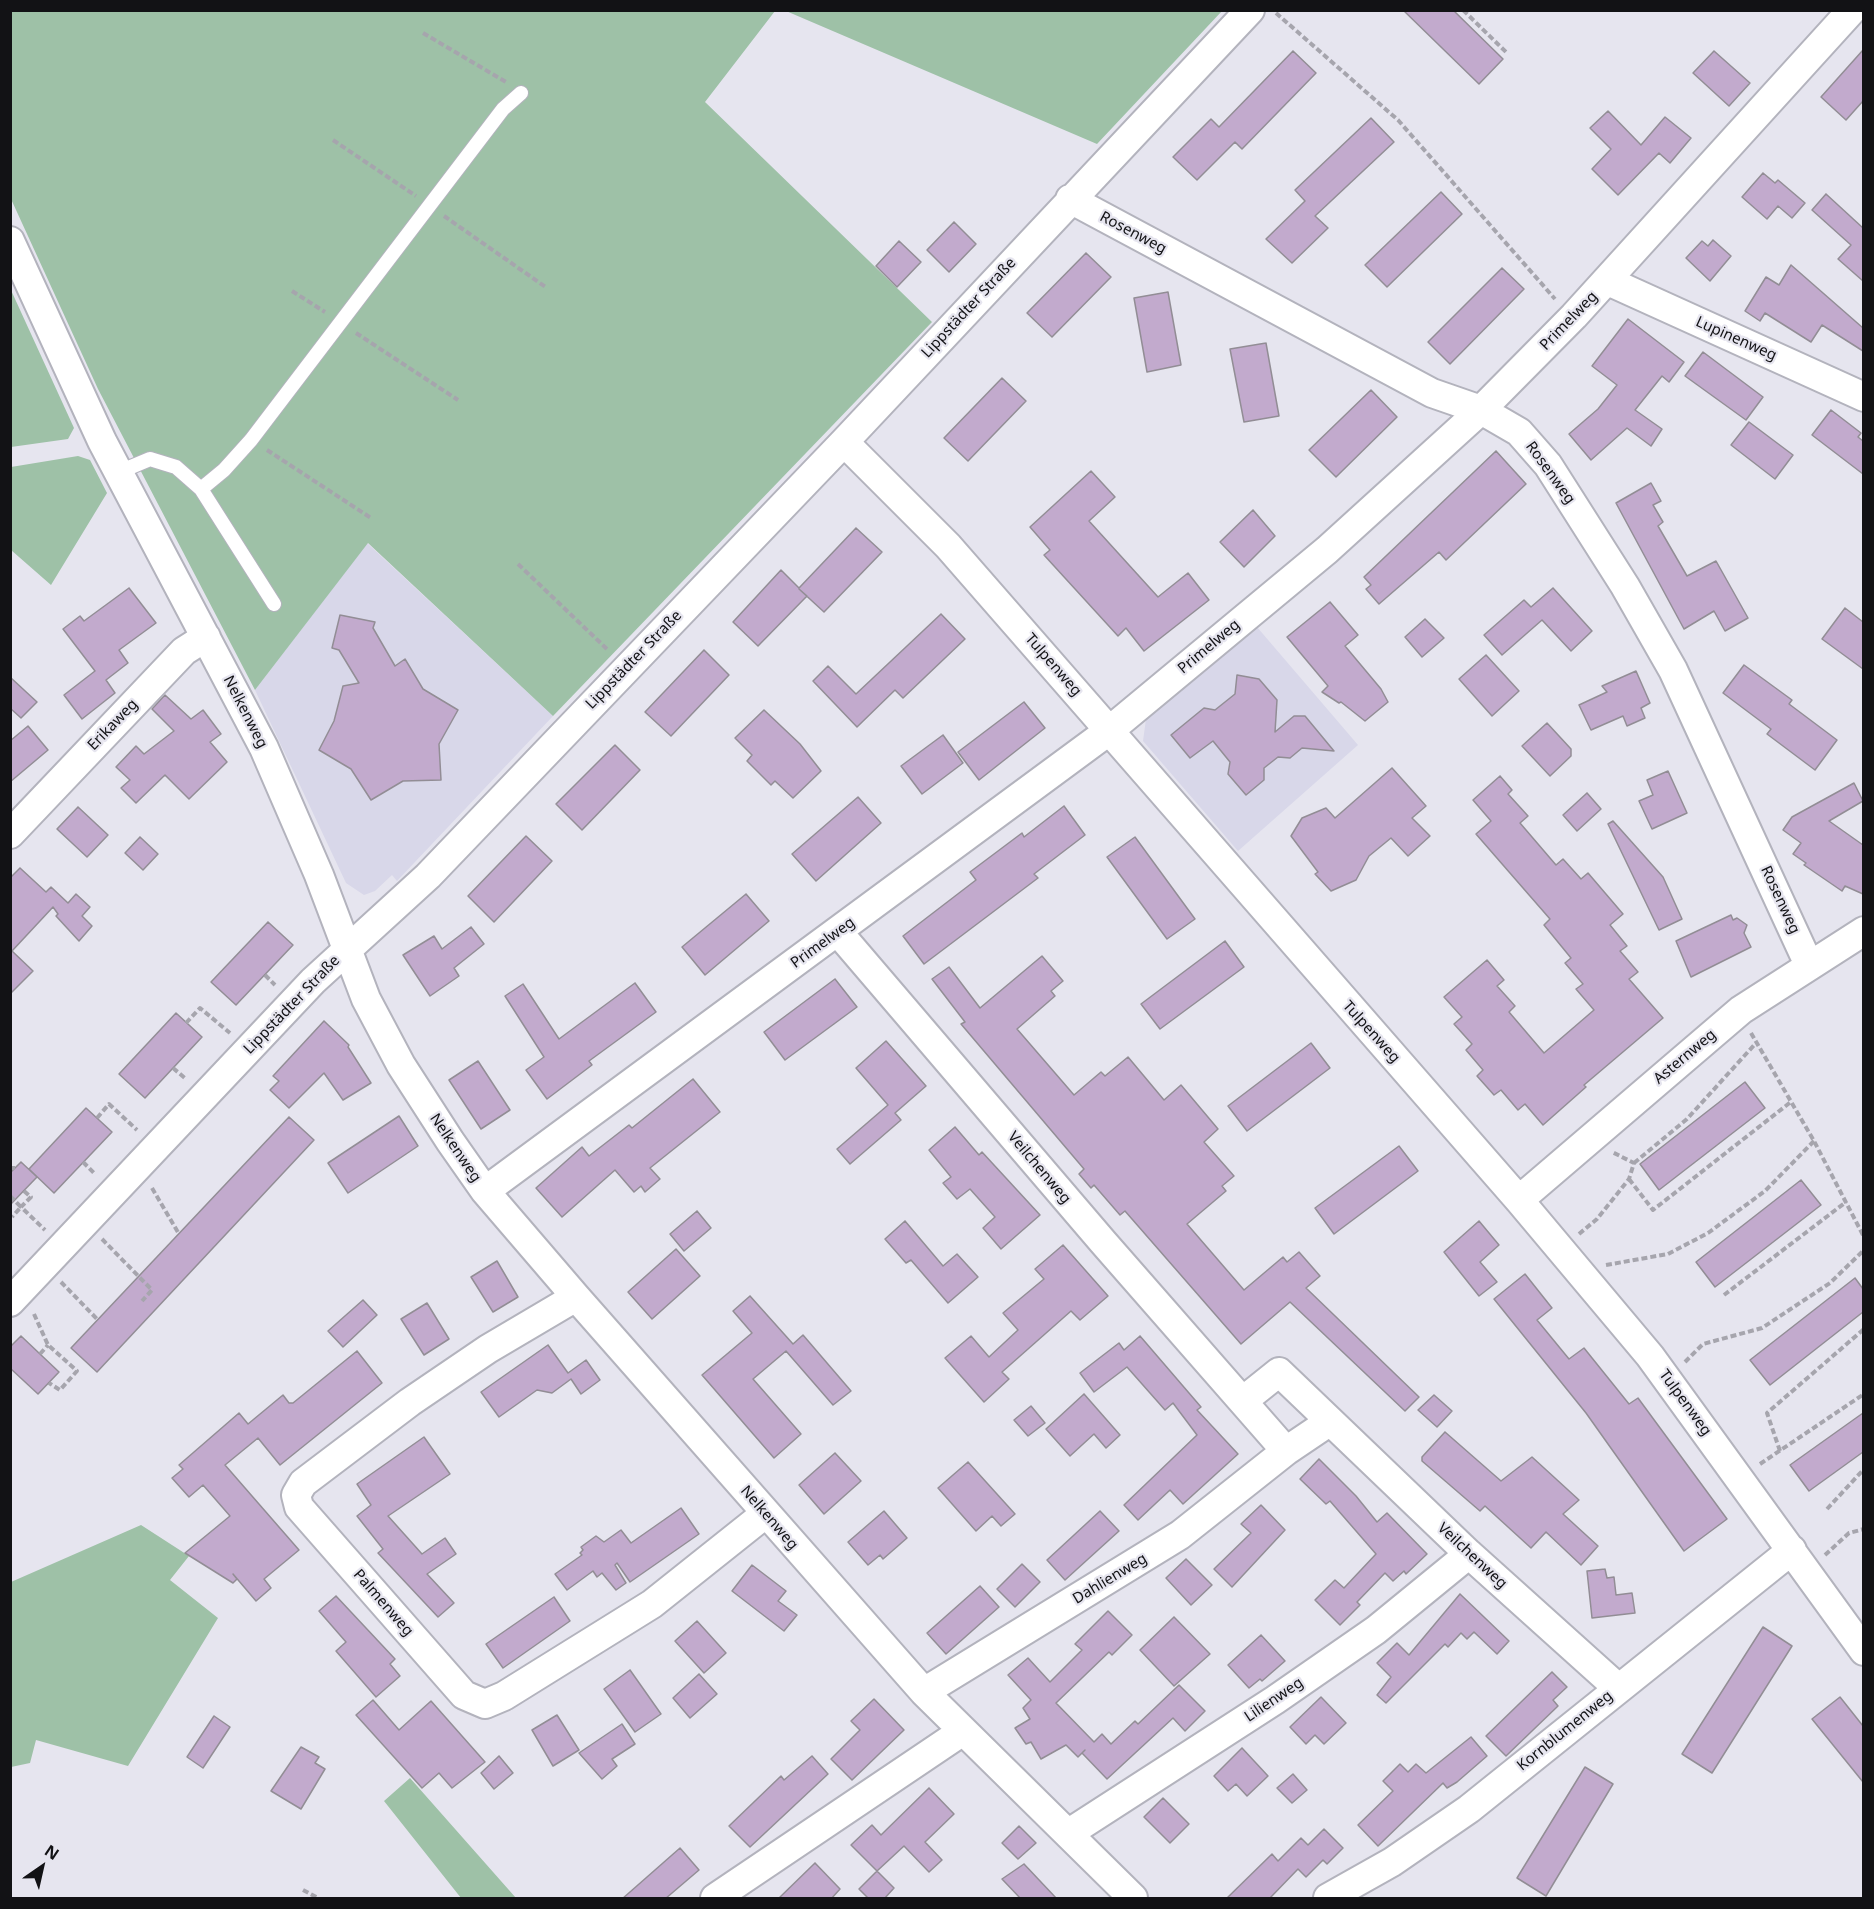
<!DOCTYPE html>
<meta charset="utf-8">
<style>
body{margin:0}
#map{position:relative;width:1874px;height:1909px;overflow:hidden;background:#e6e5ef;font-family:"Noto Sans",sans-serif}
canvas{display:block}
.frame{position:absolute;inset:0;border:12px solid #121215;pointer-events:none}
.north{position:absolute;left:12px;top:1837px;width:60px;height:60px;-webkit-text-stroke:4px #e6e5ef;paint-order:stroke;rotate:34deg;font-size:16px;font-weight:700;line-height:24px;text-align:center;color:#121215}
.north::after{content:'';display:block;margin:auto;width:21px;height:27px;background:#121215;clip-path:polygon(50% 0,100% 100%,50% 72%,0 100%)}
</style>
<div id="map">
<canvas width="1874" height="1909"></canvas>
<div class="frame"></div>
<div class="north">N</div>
</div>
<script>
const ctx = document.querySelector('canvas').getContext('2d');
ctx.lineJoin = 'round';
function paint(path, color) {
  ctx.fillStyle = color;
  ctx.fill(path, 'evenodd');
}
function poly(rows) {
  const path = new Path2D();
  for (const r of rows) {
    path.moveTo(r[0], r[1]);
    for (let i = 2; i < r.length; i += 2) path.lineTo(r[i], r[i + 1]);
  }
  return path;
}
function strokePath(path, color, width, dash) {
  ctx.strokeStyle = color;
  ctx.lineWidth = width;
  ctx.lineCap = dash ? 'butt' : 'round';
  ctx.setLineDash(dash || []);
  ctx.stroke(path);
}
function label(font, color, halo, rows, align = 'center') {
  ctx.font = font + ' "Noto Sans",sans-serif';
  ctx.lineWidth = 4.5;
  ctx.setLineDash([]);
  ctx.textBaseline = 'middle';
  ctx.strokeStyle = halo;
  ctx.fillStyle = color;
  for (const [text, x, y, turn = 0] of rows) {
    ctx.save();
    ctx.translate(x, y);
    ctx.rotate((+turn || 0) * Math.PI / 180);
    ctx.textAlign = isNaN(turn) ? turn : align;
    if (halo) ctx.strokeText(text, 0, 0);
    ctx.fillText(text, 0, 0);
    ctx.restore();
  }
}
paint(poly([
 [367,543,553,716,397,881,392,875,375,891,364,895,346,883,255,690],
 [1257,627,1358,745,1238,851,1143,741,1146,719]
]), '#d8d7e9');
paint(poly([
 [10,11,775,11,705,102,932,322,553,716,368,543,255,690,98,389,11,199],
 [786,11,1222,11,1097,144],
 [10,288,74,428,68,439,11,447],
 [78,456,90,460,107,493,51,585,11,550,11,467],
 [141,1525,189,1556,170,1580,218,1618,128,1766,36,1740,30,1763,11,1767,11,1582],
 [410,1778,516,1898,461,1898,384,1801]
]), '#9ec1a7');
const building = poly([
 [1403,10,1453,10,1503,59,1479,84,1403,10],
 [1863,50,1863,101,1846,120,1821,97,1863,50],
 [1293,51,1316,73,1242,149,1235,142,1197,180,1173,157,1211,119,1219,127,1293,51],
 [1714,51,1750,83,1729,106,1693,73,1714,51],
 [1608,111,1641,145,1665,117,1691,138,1670,163,1659,153,1618,195,1592,169,1611,149,1590,128,1608,111],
 [1371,118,1394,142,1315,216,1328,228,1292,263,1266,239,1305,201,1295,190,1371,118],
 [1763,173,1775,183,1778,180,1805,203,1792,218,1778,206,1767,219,1742,197,1763,173],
 [1441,192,1462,214,1387,287,1365,265,1441,192],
 [1826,194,1863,228,1863,281,1838,259,1851,245,1812,210,1826,194],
 [954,222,976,244,949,272,927,250,954,222],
 [1713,240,1731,256,1710,281,1686,258,1702,241,1708,246,1713,240],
 [899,241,921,262,897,287,876,266,899,241],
 [1086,253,1111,277,1052,337,1027,313,1086,253],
 [1791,265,1863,328,1863,351,1822,325,1811,342,1765,313,1760,321,1745,311,1766,277,1779,285,1791,265],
 [1502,268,1524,289,1450,364,1428,342,1502,268],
 [1168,292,1181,365,1147,372,1134,298,1168,292],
 [1628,319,1684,362,1669,382,1662,376,1635,410,1662,429,1651,446,1627,428,1591,460,1569,434,1598,409,1617,385,1592,366,1628,319],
 [1266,343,1279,416,1244,422,1230,349,1266,343],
 [1703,352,1763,397,1746,420,1685,376,1703,352],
 [1002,378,1026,401,968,461,944,438,1002,378],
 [1371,390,1397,417,1336,477,1309,450,1371,390],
 [1831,410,1861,433,1858,437,1863,441,1863,474,1812,435,1831,410],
 [1749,422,1793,455,1775,479,1731,445,1749,422],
 [1496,451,1526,484,1446,560,1439,552,1379,604,1366,589,1371,585,1364,577,1496,451],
 [1091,471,1115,497,1089,521,1158,597,1188,573,1209,600,1144,651,1126,628,1118,636,1044,555,1050,550,1030,527,1091,471],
 [1651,483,1661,501,1653,505,1663,522,1658,526,1687,576,1716,561,1748,618,1725,631,1714,611,1684,629,1616,503,1651,483],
 [1253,510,1275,536,1244,567,1220,542,1253,510],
 [856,528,882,552,824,612,799,589,807,596,758,646,733,622,781,570,799,588,856,528],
 [129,588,156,623,119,650,128,663,106,680,115,693,82,719,64,695,95,671,63,629,80,616,84,621,129,588],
 [1553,588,1592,631,1571,651,1542,620,1502,655,1484,635,1524,600,1531,607,1553,588],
 [1330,602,1358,635,1345,646,1381,689,1388,702,1365,721,1341,702,1339,703,1322,692,1328,686,1287,637,1330,602],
 [1845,608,1863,622,1863,669,1822,639,1845,608],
 [941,614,965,639,903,698,895,690,857,727,813,681,828,666,856,694,941,614],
 [340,615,375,622,373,628,395,666,405,659,423,689,458,710,439,744,441,780,403,781,371,800,351,769,319,750,334,721,343,686,359,683,339,650,332,648,340,615],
 [1425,619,1444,638,1422,657,1405,637,1425,619],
 [704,650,729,675,671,736,645,712,704,650],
 [1486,655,1519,691,1492,716,1459,679,1486,655],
 [1744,665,1792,700,1789,704,1837,740,1815,770,1767,734,1771,729,1723,693,1744,665],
 [1636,671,1650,703,1641,708,1645,718,1627,726,1623,716,1591,730,1579,705,1607,692,1602,686,1636,671],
 [1237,675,1259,679,1277,700,1275,732,1294,716,1305,716,1334,751,1302,748,1290,758,1278,757,1264,768,1264,780,1246,795,1228,774,1230,762,1213,741,1190,758,1171,735,1204,708,1215,710,1235,694,1237,675],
 [10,677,37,702,21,718,10,708,10,677],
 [165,695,191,719,203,710,221,734,210,742,227,762,189,799,165,775,136,803,121,788,130,780,116,767,136,746,144,754,174,731,152,709,165,695],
 [1024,702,1045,728,979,780,958,752,1024,702],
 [764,710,800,744,821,771,793,798,775,781,771,785,747,761,752,755,735,738,764,710],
 [1547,723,1571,749,1571,756,1550,776,1522,746,1547,723],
 [28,726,48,750,10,782,10,741,28,726],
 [943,735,963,763,922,794,901,766,943,735],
 [615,745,640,770,582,830,556,804,615,745],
 [1392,768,1426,806,1412,818,1430,836,1408,856,1391,838,1369,856,1356,880,1331,891,1315,874,1318,872,1291,836,1302,818,1326,808,1335,818,1392,768],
 [1668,771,1687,813,1652,829,1639,801,1653,795,1647,780,1668,771],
 [1500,776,1512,790,1508,794,1528,816,1520,823,1556,865,1563,859,1581,879,1588,873,1623,914,1610,925,1627,946,1620,951,1638,972,1629,979,1663,1018,1584,1085,1586,1087,1543,1125,1525,1104,1518,1110,1501,1090,1494,1095,1477,1076,1483,1070,1466,1050,1472,1044,1454,1024,1462,1017,1444,997,1487,960,1504,980,1497,986,1515,1006,1509,1012,1544,1053,1594,1010,1576,989,1583,984,1565,963,1571,958,1544,925,1550,919,1476,834,1491,821,1473,800,1500,776],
 [1854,783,1863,801,1829,821,1863,845,1863,894,1845,886,1842,891,1804,865,1806,863,1793,854,1801,843,1783,830,1792,817,1854,783],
 [1587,793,1601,809,1577,831,1563,815,1587,793],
 [858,797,881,823,816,881,792,854,858,797],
 [1064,806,1085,835,1034,874,1038,878,924,964,903,936,976,880,970,872,1022,833,1024,837,1064,806],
 [78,807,108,835,87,857,57,829,78,807],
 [1613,821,1663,877,1682,919,1659,930,1608,824,1613,821],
 [526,836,552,861,494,922,468,896,526,836],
 [140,837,158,854,143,870,125,853,140,837],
 [1135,837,1195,919,1167,939,1107,857,1135,837],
 [20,868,46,892,51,887,68,903,76,894,90,907,82,916,92,926,79,941,56,916,58,914,53,907,12,951,33,971,10,994,10,878,20,868],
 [746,894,769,921,705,975,682,947,746,894],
 [1731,915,1733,920,1737,918,1747,925,1744,933,1751,947,1691,977,1676,941,1731,915],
 [268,922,293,945,236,1005,211,982,268,922],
 [471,927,484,944,454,968,459,976,430,996,403,955,434,936,442,949,471,927],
 [1225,941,1244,967,1160,1029,1141,1004,1225,941],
 [1042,956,1063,981,1051,991,1055,996,1017,1029,1074,1095,1101,1072,1105,1076,1128,1057,1164,1100,1181,1085,1218,1129,1204,1142,1234,1176,1222,1186,1226,1191,1187,1224,1244,1290,1283,1257,1287,1262,1299,1252,1320,1276,1306,1288,1419,1397,1405,1411,1290,1302,1241,1344,1125,1211,1120,1215,1094,1185,1091,1188,1079,1174,1084,1169,961,1024,965,1022,932,979,949,967,980,1008,1042,956],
 [835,979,857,1007,785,1060,764,1032,835,979],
 [635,983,656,1012,589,1061,592,1065,547,1099,526,1070,544,1057,505,996,523,984,559,1039,635,983],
 [176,1013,202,1037,145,1098,119,1074,176,1013],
 [324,1021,349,1045,348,1047,371,1083,343,1100,324,1073,289,1108,270,1090,279,1081,273,1076,324,1021],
 [886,1041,926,1086,895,1113,901,1120,850,1164,837,1149,888,1105,856,1068,886,1041],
 [1311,1043,1330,1068,1247,1131,1228,1106,1311,1043],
 [478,1061,510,1110,481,1129,449,1080,478,1061],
 [693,1079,720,1112,650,1168,660,1179,645,1192,641,1186,634,1192,615,1170,562,1217,536,1188,582,1147,589,1156,629,1125,632,1128,693,1079],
 [1745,1082,1765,1108,1659,1190,1640,1164,1745,1082],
 [86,1108,112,1132,54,1193,29,1169,86,1108],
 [399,1116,418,1146,348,1193,328,1163,399,1116],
 [289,1117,314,1140,97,1372,71,1348,289,1117],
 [955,1127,979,1155,982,1152,1040,1215,1001,1249,983,1228,995,1217,970,1189,957,1199,943,1183,951,1177,929,1150,955,1127],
 [1399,1146,1418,1171,1334,1234,1315,1208,1399,1146],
 [21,1162,37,1177,10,1205,10,1173,21,1162],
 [1801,1180,1821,1205,1715,1287,1696,1262,1801,1180],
 [697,1211,711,1228,684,1251,670,1234,697,1211],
 [905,1221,943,1266,957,1254,978,1277,948,1303,911,1260,906,1263,885,1239,905,1221],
 [1479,1221,1499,1245,1480,1262,1497,1282,1479,1296,1444,1252,1479,1221],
 [1063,1245,1108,1296,1080,1320,1071,1311,1002,1372,1009,1379,984,1402,945,1358,971,1336,989,1357,1018,1330,1003,1313,1044,1279,1035,1269,1063,1245],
 [676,1249,700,1276,652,1319,628,1292,676,1249],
 [497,1261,518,1297,493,1312,471,1277,497,1261],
 [1525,1274,1552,1308,1537,1320,1569,1359,1584,1348,1629,1404,1638,1398,1727,1519,1684,1551,1586,1413,1494,1299,1525,1274],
 [1855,1278,1863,1289,1863,1312,1770,1385,1750,1360,1855,1278],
 [750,1296,793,1344,803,1335,851,1391,833,1405,786,1351,753,1379,801,1434,774,1458,702,1375,752,1333,733,1311,750,1296],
 [363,1300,377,1315,343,1347,328,1331,363,1300],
 [427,1303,449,1339,424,1355,401,1319,427,1303],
 [21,1336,59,1372,38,1394,10,1368,10,1347,21,1336],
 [1140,1336,1201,1407,1197,1410,1238,1454,1183,1504,1170,1490,1138,1520,1124,1505,1197,1435,1173,1403,1165,1410,1127,1367,1094,1392,1080,1373,1119,1343,1124,1350,1140,1336],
 [548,1345,568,1373,586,1360,600,1380,581,1394,571,1379,552,1393,537,1390,499,1417,481,1392,548,1345],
 [357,1351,382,1383,280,1465,258,1438,225,1465,299,1550,264,1579,271,1588,256,1601,233,1574,237,1579,233,1583,185,1553,230,1516,203,1485,189,1497,172,1478,183,1469,179,1465,239,1413,248,1424,283,1395,289,1403,293,1403,357,1351],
 [1084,1394,1120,1435,1106,1448,1094,1434,1070,1456,1046,1429,1084,1394],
 [1434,1395,1452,1411,1437,1427,1418,1410,1434,1395],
 [1031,1406,1045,1423,1028,1436,1014,1420,1031,1406],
 [1863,1413,1863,1452,1809,1491,1790,1465,1863,1413],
 [1445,1432,1501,1481,1532,1457,1579,1500,1563,1514,1598,1546,1581,1565,1546,1532,1531,1548,1485,1506,1480,1511,1422,1461,1422,1457,1445,1432],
 [424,1437,450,1474,388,1516,422,1554,445,1538,456,1554,427,1574,454,1603,438,1617,378,1553,383,1549,357,1516,371,1505,357,1484,424,1437],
 [835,1453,861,1481,824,1514,799,1485,835,1453],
 [1319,1459,1356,1496,1377,1522,1387,1513,1427,1554,1406,1574,1404,1571,1393,1581,1385,1573,1357,1602,1360,1605,1340,1625,1315,1600,1335,1580,1344,1588,1376,1554,1330,1501,1326,1504,1300,1479,1319,1459],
 [968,1462,1015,1514,1001,1526,992,1516,976,1531,938,1488,968,1462],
 [1261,1505,1285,1530,1232,1587,1214,1569,1251,1533,1241,1524,1261,1505],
 [681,1508,699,1534,630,1582,617,1563,615,1565,626,1583,616,1590,602,1573,597,1577,593,1571,567,1590,555,1574,582,1555,580,1553,583,1550,581,1547,596,1536,604,1542,621,1530,631,1543,681,1508],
 [884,1511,907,1538,883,1559,880,1555,868,1565,848,1542,884,1511],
 [1100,1511,1119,1531,1065,1580,1047,1560,1100,1511],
 [1186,1559,1212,1585,1191,1605,1166,1578,1186,1559],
 [1022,1564,1040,1582,1015,1607,997,1589,1022,1564],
 [752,1565,786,1591,778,1601,797,1615,784,1631,732,1591,752,1565],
 [1605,1569,1607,1578,1614,1577,1616,1595,1632,1593,1635,1613,1592,1618,1587,1571,1605,1569],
 [980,1586,999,1607,946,1654,927,1633,980,1586],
 [1460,1594,1509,1641,1497,1654,1474,1632,1467,1639,1461,1633,1448,1647,1445,1644,1386,1703,1377,1695,1391,1677,1377,1663,1397,1643,1409,1655,1460,1594],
 [336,1596,395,1659,390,1664,400,1676,376,1697,336,1651,346,1642,319,1611,336,1596],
 [554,1597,570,1621,503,1668,486,1644,554,1597],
 [1108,1611,1132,1635,1112,1655,1109,1652,1056,1703,1094,1742,1102,1734,1111,1744,1135,1721,1138,1724,1179,1685,1205,1711,1185,1731,1173,1718,1107,1779,1082,1753,1085,1750,1078,1757,1066,1745,1041,1759,1031,1742,1026,1744,1015,1728,1030,1719,1023,1708,1031,1700,1008,1675,1028,1658,1050,1682,1082,1650,1075,1644,1108,1611],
 [1174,1617,1210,1654,1174,1686,1140,1650,1174,1617],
 [697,1621,726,1653,704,1673,675,1641,697,1621],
 [1763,1627,1792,1646,1712,1773,1682,1754,1763,1627],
 [1261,1635,1285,1661,1262,1681,1260,1679,1249,1688,1228,1665,1261,1635],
 [630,1670,661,1714,635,1732,604,1689,630,1670],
 [1552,1672,1567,1687,1553,1700,1558,1706,1506,1756,1486,1736,1552,1672],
 [699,1674,717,1694,690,1718,673,1698,699,1674],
 [1321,1697,1346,1723,1324,1744,1315,1735,1306,1744,1290,1727,1321,1697],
 [1840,1697,1863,1726,1863,1782,1812,1719,1840,1697],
 [874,1699,904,1730,852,1780,831,1759,860,1730,851,1721,874,1699],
 [373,1700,399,1730,431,1701,485,1762,452,1788,439,1773,422,1788,356,1715,373,1700],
 [557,1715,579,1750,553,1766,532,1730,557,1715],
 [214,1716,230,1727,203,1768,187,1757,214,1716],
 [622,1724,635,1744,612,1759,617,1766,602,1779,579,1753,622,1724],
 [1471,1737,1487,1756,1457,1782,1447,1788,1443,1783,1378,1846,1358,1825,1393,1791,1383,1781,1400,1764,1408,1772,1416,1764,1426,1773,1471,1737],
 [301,1747,319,1757,315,1763,325,1769,301,1809,271,1791,301,1747],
 [1242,1748,1268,1776,1247,1796,1236,1784,1228,1791,1214,1776,1242,1748],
 [499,1756,513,1773,494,1789,481,1773,499,1756],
 [812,1756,828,1774,750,1847,729,1826,781,1776,784,1780,812,1756],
 [1585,1767,1613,1784,1546,1896,1517,1878,1585,1767],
 [1293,1774,1307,1790,1292,1803,1277,1788,1293,1774],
 [929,1788,954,1814,925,1842,942,1860,929,1872,904,1846,877,1871,851,1845,872,1825,881,1835,929,1788],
 [1163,1798,1189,1824,1170,1843,1144,1817,1163,1798],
 [1019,1826,1036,1843,1018,1859,1002,1843,1019,1826],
 [1324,1829,1343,1848,1327,1864,1323,1860,1306,1877,1298,1869,1269,1899,1226,1899,1272,1854,1278,1861,1301,1838,1308,1845,1324,1829],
 [680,1848,699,1870,665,1899,622,1899,680,1848],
 [815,1863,840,1889,831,1899,778,1899,815,1863],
 [1024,1864,1057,1899,1021,1899,1002,1879,1024,1864],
 [877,1871,894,1888,884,1899,869,1899,859,1889,877,1871]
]);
paint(building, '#c2aacd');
strokePath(building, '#928d95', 1.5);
const service = poly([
 [119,472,150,459,176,467,201,489,274,604],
 [201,489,224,470,251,440,503,109,521,93]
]);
const minor = poly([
 [1070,199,1432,393,1481,410,1519,432,1548,465,1625,586,1673,670,1809,965],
 [10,241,102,441,264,748,319,875,366,999,401,1065,450,1141,485,1191,576,1297,924,1692,1133,1898],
 [1608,281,1864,397],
 [844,442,948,546,1519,1200,1650,1356,1864,1651],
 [10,834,184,651,206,637],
 [838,932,1103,1242,1286,1451,1329,1422],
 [485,1191,1110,730,1327,550,1481,410,1574,316,1852,10],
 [1519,1200,1741,1010,1864,931],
 [576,1297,488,1349,410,1402,303,1483,296,1495,299,1507,464,1695,485,1704,504,1696,652,1604,765,1514],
 [10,1302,313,981,428,876,844,442,1250,10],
 [1244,1400,1279,1372,1469,1554,1618,1688],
 [924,1692,1180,1535,1286,1451],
 [1069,1833,1275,1700,1376,1630,1469,1554],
 [715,1898,963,1731],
 [1328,1898,1392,1862,1469,1809,1792,1550]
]);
strokePath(service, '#b3b3bd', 16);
strokePath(minor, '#b3b3bd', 32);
strokePath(poly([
 [1463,10,1507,53],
 [1276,13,1398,120,1555,299],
 [423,33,506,82],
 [333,140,416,196],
 [444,216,547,288],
 [292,291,325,312],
 [356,333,458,400],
 [267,450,371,518],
 [518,564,609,651],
 [265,975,275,985],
 [186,1023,200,1008,230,1033],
 [1751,1033,1814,1141,1864,1237],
 [173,1068,186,1079],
 [97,1118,109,1104,137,1130],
 [83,1162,95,1174],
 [1634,1163,1687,1119,1756,1043],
 [10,1168,15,1168],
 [1629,1179,1653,1210,1792,1101],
 [152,1188,179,1234],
 [24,1191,31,1197,21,1207,45,1230],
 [10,1196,21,1207,12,1217],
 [1579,1234,1597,1219,1629,1179,1634,1163,1612,1152],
 [102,1239,152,1290,142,1301],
 [1606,1265,1668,1254,1708,1233,1765,1191,1814,1141],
 [61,1282,98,1320],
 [1724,1295,1846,1202],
 [34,1314,48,1345,77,1371,60,1390,49,1383],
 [40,1354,48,1345],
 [1685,1362,1703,1344,1762,1328,1830,1283,1864,1250],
 [1780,1451,1767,1413,1864,1329],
 [1760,1464,1864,1394],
 [1827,1509,1864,1469],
 [1825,1555,1849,1533,1864,1529],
 [303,1890,318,1898]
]), '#a6a5ad', 4, [6, 3]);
strokePath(service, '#fff', 14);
strokePath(minor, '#fff', 28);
label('15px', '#121215', '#e6e5ef', [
 ["Rosenweg",1133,233,28],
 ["Lippstädter Straße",969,308,-47],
 ["Primelweg",1569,321,-46],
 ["Lupinenweg",1736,339,24],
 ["Rosenweg",1550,473,54],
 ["Primelweg",1209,647,-40],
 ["Lippstädter Straße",634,660,-46],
 ["Tulpenweg",1053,665,49],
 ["Nelkenweg",245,712,63],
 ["Erikaweg",113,725,-46],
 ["Rosenweg",1780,900,65],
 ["Primelweg",823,943,-36],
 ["Lippstädter Straße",292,1005,-46],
 ["Tulpenweg",1371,1032,48],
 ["Asternweg",1685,1057,-40],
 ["Nelkenweg",455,1148,56],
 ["Veilchenweg",1039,1168,50],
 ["Tulpenweg",1685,1403,54],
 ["Nelkenweg",769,1518,49],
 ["Veilchenweg",1472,1556,43],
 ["Dahlienweg",1110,1579,-31],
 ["Palmenweg",383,1603,49],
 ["Lilienweg",1274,1700,-34],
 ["Kornblumenweg",1565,1731,-39]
]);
</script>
